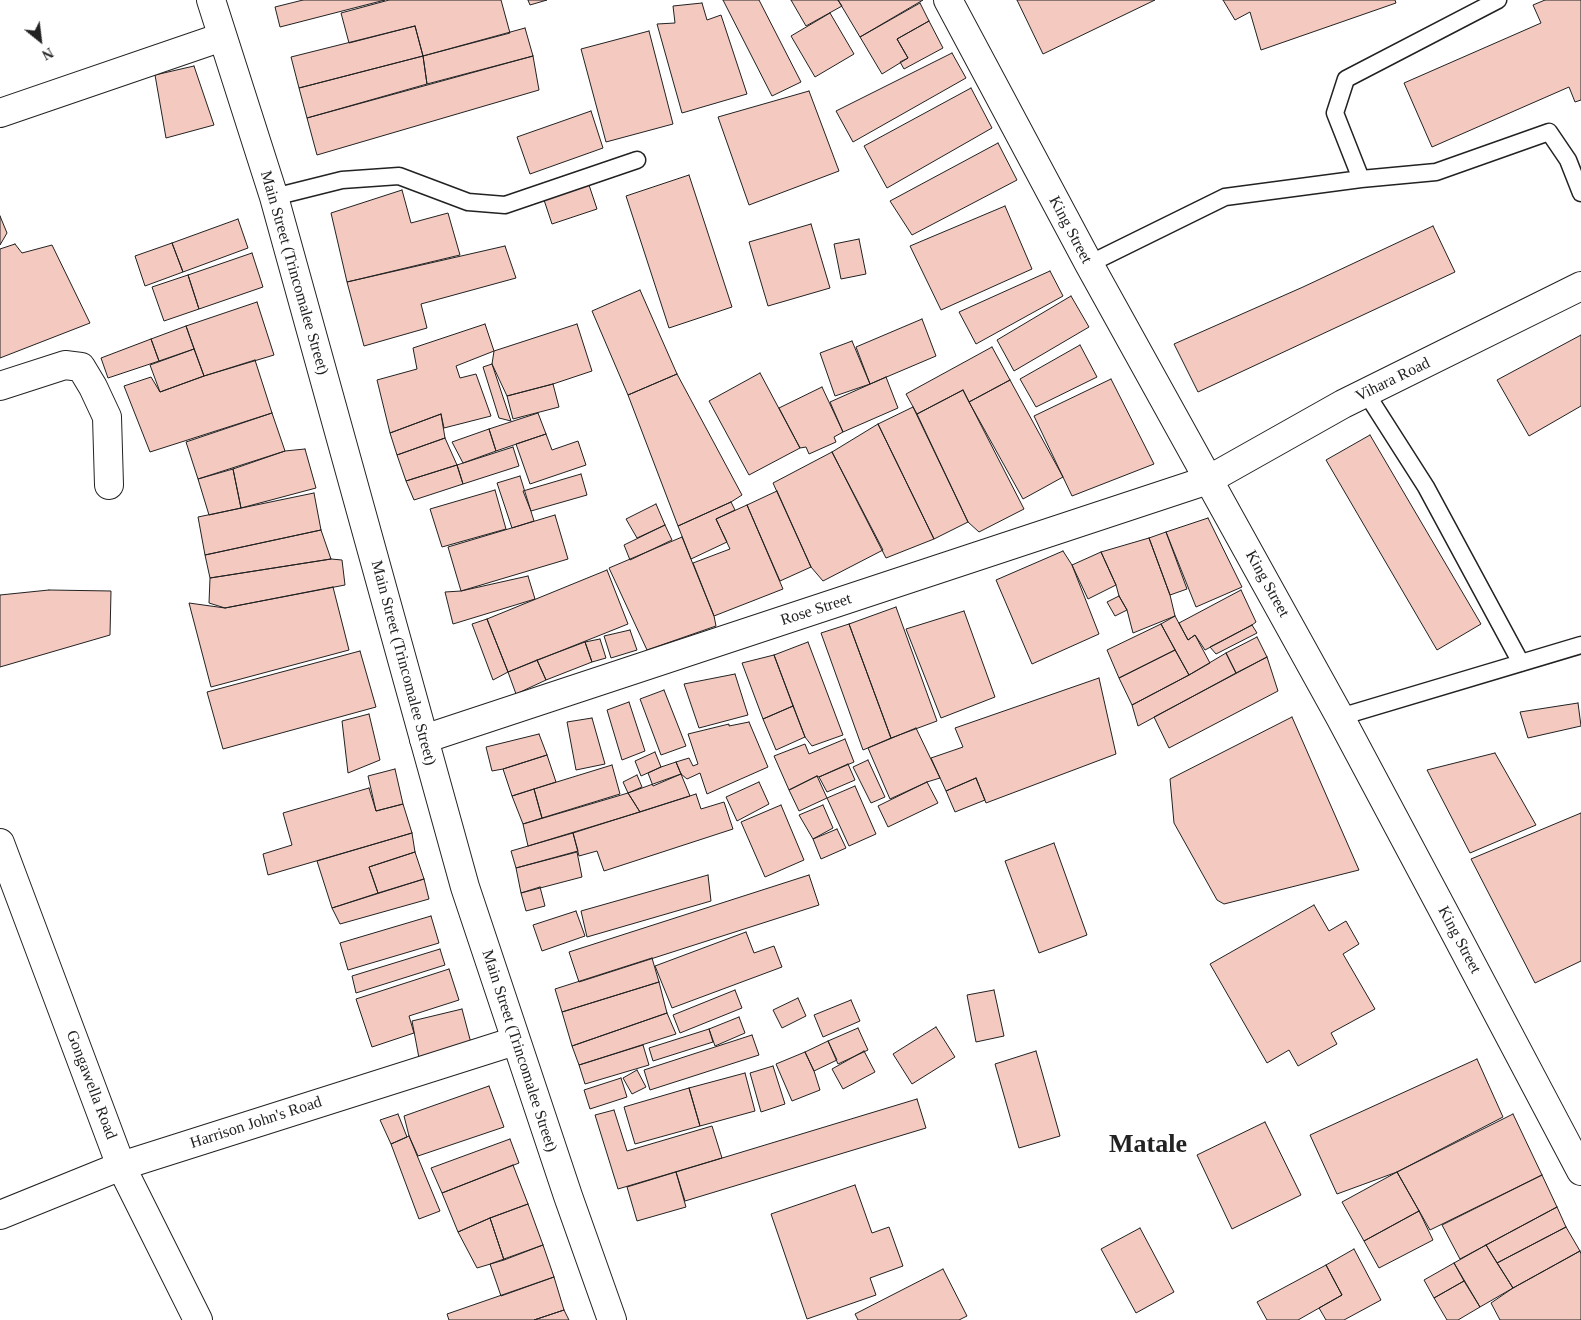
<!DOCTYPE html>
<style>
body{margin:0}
#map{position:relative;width:1581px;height:1320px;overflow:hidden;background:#fff;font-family:Georgia,serif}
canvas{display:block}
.north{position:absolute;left:15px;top:15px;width:50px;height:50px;-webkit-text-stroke:4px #fff;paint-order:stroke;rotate:151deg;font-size:14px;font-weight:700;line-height:20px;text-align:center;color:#222}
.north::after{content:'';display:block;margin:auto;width:18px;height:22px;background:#222;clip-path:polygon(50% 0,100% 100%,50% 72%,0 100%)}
</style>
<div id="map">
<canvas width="1581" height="1320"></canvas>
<div class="north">N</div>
</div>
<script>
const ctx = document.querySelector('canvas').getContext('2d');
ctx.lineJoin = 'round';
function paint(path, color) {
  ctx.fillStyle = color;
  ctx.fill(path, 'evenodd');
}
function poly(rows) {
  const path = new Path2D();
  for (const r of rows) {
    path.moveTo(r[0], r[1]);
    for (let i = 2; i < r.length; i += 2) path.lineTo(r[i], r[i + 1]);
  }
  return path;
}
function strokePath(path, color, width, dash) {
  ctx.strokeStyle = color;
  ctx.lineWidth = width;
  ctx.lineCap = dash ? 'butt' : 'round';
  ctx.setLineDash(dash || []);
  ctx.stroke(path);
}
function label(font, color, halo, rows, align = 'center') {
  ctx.font = font + ' Georgia,serif';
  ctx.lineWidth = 4;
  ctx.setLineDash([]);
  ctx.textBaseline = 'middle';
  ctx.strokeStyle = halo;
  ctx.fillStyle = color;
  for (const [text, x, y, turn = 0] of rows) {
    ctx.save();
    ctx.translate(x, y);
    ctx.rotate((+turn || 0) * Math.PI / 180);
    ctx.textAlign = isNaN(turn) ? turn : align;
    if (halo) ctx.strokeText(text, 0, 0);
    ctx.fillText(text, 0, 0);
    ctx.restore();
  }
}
const building = poly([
 [303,0,385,0,280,27,275,7,303,0],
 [389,0,501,0,510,33,423,56,415,26,349,43,341,13,389,0],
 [528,0,547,0,530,5,528,0],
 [723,0,759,0,801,82,772,96,723,0],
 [791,0,838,0,842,6,806,26,791,0],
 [838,0,923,0,860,37,838,0],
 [1017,0,1155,0,1043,54,1017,0],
 [1223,0,1395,0,1396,3,1261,50,1250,12,1235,20,1223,0],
 [1545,0,1581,0,1581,100,1575,102,1569,87,1432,147,1404,83,1541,23,1533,5,1545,0],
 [702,3,707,20,721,15,747,94,682,113,657,24,675,23,673,6,702,3],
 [920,3,929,21,897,39,908,58,882,74,860,37,920,3],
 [830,13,854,54,815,77,791,36,830,13],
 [929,21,943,48,904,69,900,62,908,58,897,39,929,21],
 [415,26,423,56,299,88,291,57,415,26],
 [525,28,533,56,427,84,423,56,525,28],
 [649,31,673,124,606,142,581,49,649,31],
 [952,53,966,78,853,142,836,111,952,53],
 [423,56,427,84,307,118,299,88,423,56],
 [533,56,539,90,317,155,307,118,533,56],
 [194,66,214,125,166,138,155,75,194,66],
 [971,88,992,128,887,188,864,146,971,88],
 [809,91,839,171,749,205,718,117,809,91],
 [591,111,603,148,530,174,517,137,591,111],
 [998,143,1017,180,912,235,890,201,998,143],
 [689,175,732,307,669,328,626,196,689,175],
 [588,182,597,209,552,224,543,197,588,182],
 [402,190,411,223,448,213,460,255,347,282,331,213,402,190],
 [1005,206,1032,269,941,310,910,246,1005,206],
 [0,216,7,233,0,245,0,216],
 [238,219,248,248,183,272,172,243,238,219],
 [811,224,830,288,768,306,749,242,811,224],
 [1433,226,1455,272,1198,392,1174,344,1303,287,1433,226],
 [859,239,866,274,841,279,834,244,859,239],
 [172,243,183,272,145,286,135,256,172,243],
 [15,244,22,253,52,245,90,323,0,358,0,249,15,244],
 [505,246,516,278,421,304,427,328,364,346,347,282,505,246],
 [252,253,263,287,199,309,188,275,252,253],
 [1050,271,1063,296,976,344,959,312,1050,271],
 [188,275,199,309,164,321,152,287,188,275],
 [640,290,677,374,628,395,592,311,640,290],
 [1071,296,1089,327,1014,371,997,340,1071,296],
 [257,302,274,355,204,376,186,326,257,302],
 [922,319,936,356,870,384,856,347,922,319],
 [485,324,494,351,456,366,460,378,476,374,491,416,444,428,441,414,390,433,377,380,417,369,413,348,485,324],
 [577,324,592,371,553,384,507,396,492,364,494,351,577,324],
 [186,326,194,349,159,361,151,339,186,326],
 [1581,335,1581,406,1529,436,1497,380,1581,335],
 [151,339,159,361,108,378,101,358,151,339],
 [852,341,870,384,835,396,820,353,852,341],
 [1080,345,1097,377,1036,407,1020,379,1080,345],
 [992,347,1010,380,969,402,963,390,917,414,906,394,992,347],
 [194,349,204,376,160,392,150,365,194,349],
 [255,360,272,413,150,452,124,386,151,377,160,392,204,376,255,360],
 [492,364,511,421,499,418,483,367,492,364],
 [760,373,800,448,749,475,709,401,760,373],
 [677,374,742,495,731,502,678,526,628,395,677,374],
 [886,377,898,408,843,432,830,402,886,377],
 [1111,379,1154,464,1072,496,1034,416,1111,379],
 [1010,380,1063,477,1023,499,969,402,1010,380],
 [553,384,559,407,513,419,507,396,553,384],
 [822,387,843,432,834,437,836,442,809,454,806,447,800,448,779,408,822,387],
 [963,390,1024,509,979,532,968,522,917,414,963,390],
 [913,407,968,522,934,539,878,424,913,407],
 [272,413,285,451,198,479,186,442,272,413],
 [538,413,546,434,496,451,489,429,538,413],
 [441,414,445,438,397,455,390,433,441,414],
 [878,424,934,539,886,558,832,452,878,424],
 [489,429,496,451,463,463,452,442,489,429],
 [546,434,552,450,578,441,586,465,530,484,516,444,546,434],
 [1370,435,1481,624,1437,650,1326,460,1370,435],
 [445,438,457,465,406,481,397,455,445,438],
 [513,447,519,466,463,484,457,465,513,447],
 [305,449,316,488,241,508,233,469,285,451,305,449],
 [832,452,883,550,823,581,811,567,773,483,832,452],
 [457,465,463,484,414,500,406,481,457,465],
 [233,469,241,508,209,515,198,479,233,469],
 [581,474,587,495,531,511,523,491,581,474],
 [520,476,534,521,512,528,497,483,520,476],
 [495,490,506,529,442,547,430,509,495,490],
 [777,491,811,567,780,581,747,505,777,491],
 [314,493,321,530,205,555,198,517,314,493],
 [731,502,735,510,716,519,727,542,691,559,678,526,731,502],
 [656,504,665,525,637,538,626,519,656,504],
 [747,505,783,589,714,616,693,563,730,549,716,519,747,505],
 [555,515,568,559,461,591,448,547,555,515],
 [1208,518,1242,587,1196,607,1166,532,1208,518],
 [665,525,672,540,630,560,624,545,665,525],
 [321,530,331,559,210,578,205,555,321,530],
 [1166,532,1187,589,1170,595,1149,538,1166,532],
 [682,537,714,616,716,626,647,650,609,568,682,537],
 [1149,538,1170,595,1175,616,1133,633,1127,610,1119,596,1116,585,1101,552,1149,538],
 [1063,551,1072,565,1099,634,1032,664,996,580,1063,551],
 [1101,552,1116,585,1088,599,1072,565,1101,552],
 [331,559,342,560,345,585,225,608,209,603,210,578,331,559],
 [607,570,628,624,508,672,487,619,607,570],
 [528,576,535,599,453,624,445,592,461,591,528,576],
 [333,587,349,650,211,687,189,603,225,608,333,587],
 [49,590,111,591,110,635,0,667,0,595,49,590],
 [1241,590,1256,622,1252,625,1205,650,1195,635,1188,640,1179,623,1241,590],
 [1119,596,1127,610,1115,616,1107,602,1119,596],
 [896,607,937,721,891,738,849,624,896,607],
 [964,611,995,697,941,718,906,629,964,611],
 [1175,616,1188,640,1195,635,1210,663,1189,675,1161,624,1175,616],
 [487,619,508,672,493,680,472,624,487,619],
 [849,624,891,738,863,750,821,633,849,624],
 [1161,624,1175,650,1119,678,1107,650,1161,624],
 [1252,625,1257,633,1216,654,1210,647,1252,625],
 [630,630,637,650,611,658,604,636,630,630],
 [1257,637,1267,657,1236,673,1226,653,1257,637],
 [600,639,606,658,592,662,585,642,600,639],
 [585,642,592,662,546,680,537,660,585,642],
 [808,642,843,735,812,746,805,737,774,655,808,642],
 [1175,650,1189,675,1132,705,1119,678,1175,650],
 [360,651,376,707,223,749,207,692,360,651],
 [1226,653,1236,673,1138,726,1132,705,1189,675,1226,653],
 [774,655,793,706,763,719,742,663,774,655],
 [1267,657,1278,691,1169,748,1154,717,1267,657],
 [537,660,546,680,516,694,508,672,537,660],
 [735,674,748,715,699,728,684,684,735,674],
 [1099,678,1116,754,986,803,976,778,946,791,931,758,963,747,955,728,1099,678],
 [664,690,686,746,661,755,640,699,664,690],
 [629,702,645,751,622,760,607,710,629,702],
 [1578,703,1581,726,1528,738,1520,712,1578,703],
 [793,706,805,737,776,750,763,719,793,706],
 [369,714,380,760,348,773,342,721,369,714],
 [1292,717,1359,870,1224,904,1217,900,1174,823,1170,779,1292,717],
 [592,718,605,764,576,770,567,722,592,718],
 [749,722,768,767,707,794,700,773,687,779,681,774,676,762,689,758,693,766,698,764,688,734,729,724,729,726,749,722],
 [916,728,940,778,927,782,890,799,868,748,916,728],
 [539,734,547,755,503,769,492,771,486,747,539,734],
 [845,739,854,762,819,777,817,776,789,790,774,756,805,744,809,754,845,739],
 [655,752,661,767,641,776,635,761,655,752],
 [1495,753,1536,825,1470,853,1427,770,1495,753],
 [547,755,556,782,512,796,503,769,547,755],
 [868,760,885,797,871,803,853,767,868,760],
 [676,762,681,774,653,786,648,773,661,767,676,762],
 [848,764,855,780,827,792,819,777,848,764],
 [612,765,620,794,542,818,534,789,612,765],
 [395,769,403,804,376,811,368,776,395,769],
 [681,774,690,796,640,812,628,793,681,774],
 [637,775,642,787,628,793,623,782,637,775],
 [817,776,827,798,799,811,789,790,817,776],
 [976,778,985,800,955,812,946,791,976,778],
 [759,782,769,804,737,821,726,797,759,782],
 [927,782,938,803,888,827,878,806,927,782],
 [855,786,876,834,849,846,827,798,855,786],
 [369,788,376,811,403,804,412,833,268,875,263,854,292,845,283,813,369,788],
 [534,789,542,818,523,824,512,796,534,789],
 [628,793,640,812,528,846,523,824,628,793],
 [696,794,701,809,724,802,733,829,604,871,597,851,579,856,573,833,696,794],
 [781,805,804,860,765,877,741,822,781,805],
 [823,805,833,828,813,839,799,815,823,805],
 [1581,813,1581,961,1535,983,1471,859,1581,813],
 [837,829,846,848,821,859,813,839,837,829],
 [412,833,415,852,369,867,378,893,332,908,317,861,412,833],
 [573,833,578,851,516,868,511,851,573,833],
 [1054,843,1087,935,1039,953,1005,861,1054,843],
 [415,852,424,879,378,893,369,867,415,852],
 [577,852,582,877,521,893,516,868,577,852],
 [708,875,711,901,587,937,581,911,708,875],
 [809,875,819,905,579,982,569,952,809,875],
 [424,879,429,899,340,924,332,908,424,879],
 [540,887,545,906,526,911,521,893,540,887],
 [1314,905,1329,931,1346,921,1359,944,1343,954,1375,1009,1331,1033,1337,1044,1298,1066,1289,1050,1267,1063,1210,964,1314,905],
 [576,911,585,936,542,951,533,925,576,911],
 [431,916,439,943,348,970,340,943,431,916],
 [746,932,754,953,774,946,782,967,672,1008,655,966,746,932],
 [440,949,445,965,356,993,352,976,440,949],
 [652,958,659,982,562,1012,555,989,652,958],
 [449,969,459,1000,409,1016,414,1033,372,1047,356,999,449,969],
 [659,982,667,1013,572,1046,562,1012,659,982],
 [735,990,742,1008,680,1033,673,1015,735,990],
 [994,990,1004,1036,976,1042,967,995,994,990],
 [798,998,806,1016,782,1028,773,1010,798,998],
 [851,1000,860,1021,823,1037,814,1015,851,1000],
 [462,1009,471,1043,419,1058,412,1021,462,1009],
 [667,1013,676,1034,579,1065,572,1046,667,1013],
 [739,1017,745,1033,715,1046,709,1029,739,1017],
 [936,1027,955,1057,912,1084,893,1054,936,1027],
 [858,1028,868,1050,838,1064,828,1041,858,1028],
 [709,1029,713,1042,653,1061,649,1048,709,1029],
 [752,1035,759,1055,650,1090,644,1070,752,1035],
 [828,1041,837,1060,814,1071,805,1052,828,1041],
 [643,1045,649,1065,585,1084,579,1065,643,1045],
 [864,1051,875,1072,843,1089,832,1069,864,1051],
 [1036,1051,1060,1136,1019,1148,995,1064,1036,1051],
 [805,1052,814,1071,820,1090,792,1101,776,1064,805,1052],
 [1477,1059,1503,1117,1397,1172,1337,1194,1310,1135,1477,1059],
 [773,1066,785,1104,761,1112,750,1073,773,1066],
 [637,1070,646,1087,632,1094,623,1078,637,1070],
 [745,1073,755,1111,700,1126,689,1088,745,1073],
 [621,1078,627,1097,590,1109,584,1090,621,1078],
 [489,1086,504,1127,418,1156,409,1136,404,1116,489,1086],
 [689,1088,700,1126,635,1144,624,1107,689,1088],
 [917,1099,926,1128,685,1201,676,1172,917,1099],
 [614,1110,627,1151,712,1126,722,1158,618,1189,595,1115,614,1110],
 [398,1114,407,1137,391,1144,380,1120,398,1114],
 [1513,1114,1542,1175,1430,1230,1397,1172,1513,1114],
 [1265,1122,1301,1195,1232,1229,1197,1155,1265,1122],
 [409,1136,440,1211,419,1219,391,1144,409,1136],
 [510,1139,519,1163,442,1193,431,1168,510,1139],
 [513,1165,528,1204,490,1218,458,1232,442,1193,513,1165],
 [676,1172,686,1207,637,1221,627,1187,676,1172],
 [1397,1172,1419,1211,1364,1241,1342,1202,1397,1172],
 [1542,1175,1557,1207,1460,1259,1442,1225,1542,1175],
 [855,1185,872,1233,889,1227,903,1266,870,1278,876,1295,807,1319,771,1214,855,1185],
 [528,1204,543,1245,504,1260,490,1218,528,1204],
 [1557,1207,1566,1227,1497,1263,1486,1245,1557,1207],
 [1419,1211,1433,1240,1379,1268,1364,1241,1419,1211],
 [490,1218,504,1260,477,1268,458,1232,490,1218],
 [1566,1227,1580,1251,1513,1288,1497,1263,1566,1227],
 [1140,1228,1174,1292,1136,1313,1101,1249,1140,1228],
 [543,1245,554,1277,501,1296,490,1264,543,1245],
 [1486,1245,1513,1288,1480,1307,1454,1263,1486,1245],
 [1354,1249,1381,1300,1344,1320,1326,1320,1319,1308,1342,1295,1326,1265,1354,1249],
 [1580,1251,1581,1254,1581,1320,1500,1320,1491,1303,1513,1288,1580,1251],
 [1454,1263,1464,1281,1434,1298,1424,1280,1454,1263],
 [1326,1265,1342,1295,1298,1320,1267,1320,1257,1302,1326,1265],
 [943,1269,967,1316,959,1320,858,1320,855,1314,943,1269],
 [554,1277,564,1310,534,1320,449,1320,447,1314,554,1277],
 [1464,1281,1480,1307,1458,1320,1447,1320,1434,1298,1464,1281],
 [564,1310,569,1320,534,1320,564,1310]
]);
paint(building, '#f3c9c0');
strokePath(building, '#222', 1);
const lane = poly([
 [1498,0,1346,79,1335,113,1361,179,1436,172,1549,132,1568,160,1581,193],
 [274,197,342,180,399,176,468,202,505,205,637,160],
 [1089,264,1225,197,1361,179],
 [1366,393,1426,487,1521,663],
 [1340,717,1581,645]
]);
const street = poly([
 [0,113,222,37],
 [0,386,65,365,81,367,93,387,107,417,109,485]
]);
const secondary = poly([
 [424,739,1208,480,1343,404,1581,286],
 [0,843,121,1166,198,1320],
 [0,1215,121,1166,515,1041]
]);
const primary = poly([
 [948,0,1089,264,1340,717,1452,927,1581,1171]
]);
const highway = poly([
 [211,0,274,197,465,887,568,1196,612,1320]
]);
strokePath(lane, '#222', 19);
strokePath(street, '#222', 30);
strokePath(secondary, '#222', 30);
strokePath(primary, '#222', 30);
strokePath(highway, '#222', 30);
strokePath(lane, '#fff', 16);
strokePath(street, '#fff', 28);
strokePath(secondary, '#fff', 28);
strokePath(primary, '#fff', 28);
strokePath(highway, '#fff', 28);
label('16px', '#222', '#fff', [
 ["King Street",1070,230,62],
 ["Main Street (Trincomalee Street)",294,273,74],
 ["Vihara Road",1393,380,-26],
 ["King Street",1267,584,61],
 ["Rose Street",816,610,-18],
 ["Main Street (Trincomalee Street)",403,663,75],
 ["King Street",1459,940,62],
 ["Main Street (Trincomalee Street)",519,1051,72],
 ["Gongawella Road",91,1085,69],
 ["Harrison John's Road",256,1123,-18]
]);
label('bold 26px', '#222', '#fff', [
 ["Matale",1148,1145]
]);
</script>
